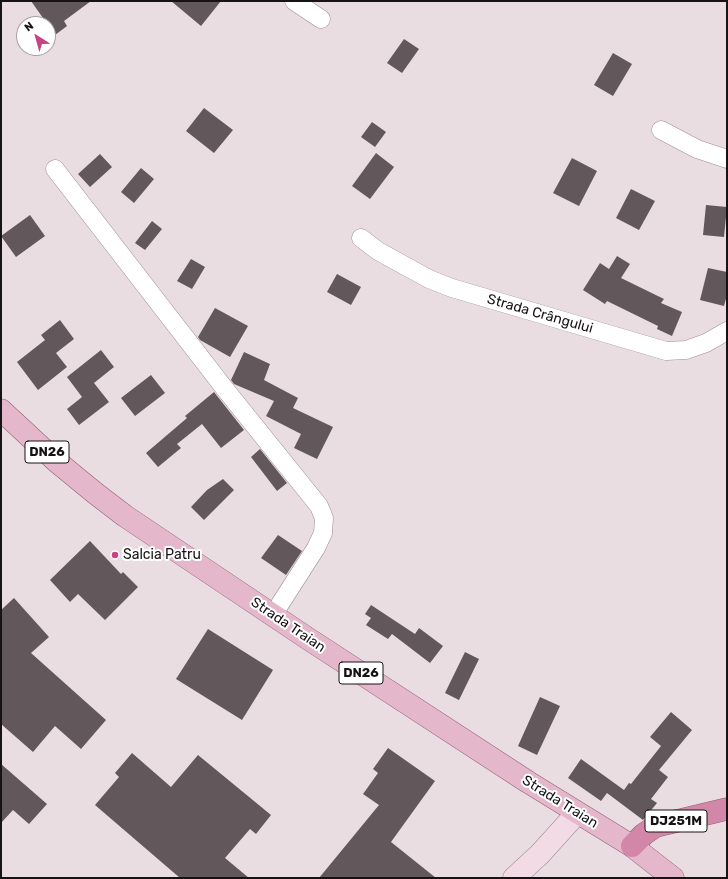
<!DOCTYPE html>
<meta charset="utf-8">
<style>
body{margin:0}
#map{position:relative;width:728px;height:879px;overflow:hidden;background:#eadde2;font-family:Rubik,sans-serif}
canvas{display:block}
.frame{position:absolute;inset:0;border:2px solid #171315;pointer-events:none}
.north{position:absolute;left:16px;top:16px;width:40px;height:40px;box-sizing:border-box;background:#fff;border:1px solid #a2a1a1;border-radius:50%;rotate:323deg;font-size:11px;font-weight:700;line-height:16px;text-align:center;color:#171315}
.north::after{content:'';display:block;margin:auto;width:14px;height:18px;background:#c74386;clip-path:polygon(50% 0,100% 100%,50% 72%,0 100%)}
</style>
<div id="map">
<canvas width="728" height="879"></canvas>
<div class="frame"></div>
<div class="north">N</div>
</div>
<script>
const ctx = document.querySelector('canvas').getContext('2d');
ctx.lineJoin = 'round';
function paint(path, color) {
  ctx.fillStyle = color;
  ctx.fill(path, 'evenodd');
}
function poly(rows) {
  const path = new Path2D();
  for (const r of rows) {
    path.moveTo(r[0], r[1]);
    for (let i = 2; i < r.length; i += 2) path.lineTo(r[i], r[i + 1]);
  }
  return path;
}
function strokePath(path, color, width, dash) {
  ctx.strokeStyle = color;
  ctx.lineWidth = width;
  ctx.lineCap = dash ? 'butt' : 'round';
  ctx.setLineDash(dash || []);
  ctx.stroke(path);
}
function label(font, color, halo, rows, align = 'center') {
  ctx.font = font + ' Rubik,sans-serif';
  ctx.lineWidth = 4;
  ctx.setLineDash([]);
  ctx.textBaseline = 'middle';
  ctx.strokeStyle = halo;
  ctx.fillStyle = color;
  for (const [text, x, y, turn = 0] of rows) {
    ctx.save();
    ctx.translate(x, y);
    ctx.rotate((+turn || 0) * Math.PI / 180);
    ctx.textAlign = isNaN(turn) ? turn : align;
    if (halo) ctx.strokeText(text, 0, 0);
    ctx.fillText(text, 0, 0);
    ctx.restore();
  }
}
paint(poly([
 [31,1,91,1,64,21,67,26,55,35],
 [171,1,221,1,201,26],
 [404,39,419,49,402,73,387,63],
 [613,53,632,64,613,96,594,85],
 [204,108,233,130,214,153,186,131],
 [372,122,386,132,375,147,361,137],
 [376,153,394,167,370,199,352,186],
 [100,154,112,167,90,187,78,174],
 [572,158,597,171,579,206,553,193],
 [141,168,154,179,134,203,121,192],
 [631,189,655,201,639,230,616,218],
 [706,205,727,207,724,237,703,235],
 [30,215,45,236,16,257,1,236],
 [152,221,162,229,145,250,135,243],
 [617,256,630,264,621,278,664,299,661,303,682,312,672,336,657,329,658,326,607,301,605,304,583,290,600,263,609,269],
 [191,259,205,267,192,289,177,281],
 [708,268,727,272,727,295,724,306,700,300],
 [337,274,361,287,351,305,327,292],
 [215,308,248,326,230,357,200,340,198,337],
 [60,320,74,339,56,353,67,367,38,390,17,362,45,340,41,335],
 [101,350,114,367,94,383,109,402,79,425,67,409,82,397,67,377],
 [244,352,270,364,264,380,298,398,293,408,333,427,317,459,294,448,301,434,266,416,274,401,234,384,231,380],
 [151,375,165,393,135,416,121,398],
 [214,392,244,430,221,448,202,424,177,444,181,448,158,467,146,453,187,418,185,416],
 [260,449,287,483,277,491,251,457],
 [223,479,234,490,204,520,191,507,207,490],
 [278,535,302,551,286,575,261,558],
 [90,541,121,574,123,572,138,587,105,620,78,594,70,602,50,580],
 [14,598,49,637,31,653,106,720,81,749,55,726,33,752,1,724,1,610],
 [371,605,415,634,419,628,443,646,430,663,392,634,388,639,366,625,371,618,365,614],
 [208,629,273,670,242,720,176,679],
 [465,652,479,659,459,700,445,693],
 [540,697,560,706,537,755,518,746],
 [671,712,692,730,659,770,668,777,651,799,657,803,643,820,607,793,601,801,568,778,581,759,624,790,629,783,631,784,661,746,650,737],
 [388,748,435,781,391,842,436,878,319,878,379,805,363,794,378,773,373,769],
 [132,753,171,787,198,755,271,815,256,834,250,829,225,858,249,878,180,878,95,805,119,777,115,773],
 [1,764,47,804,29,824,13,810,1,823]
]), '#62575b');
const street = poly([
 [294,1,321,19],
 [661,130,697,149,727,159],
 [55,169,225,389,319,506,324,518,323,533,316,548,273,615],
 [361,238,378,251,398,262,429,279,452,288,666,351,686,350,706,343,727,331]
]);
const secondary = poly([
 [514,878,540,854,577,813]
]);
const primary = poly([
 [1,410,56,461,95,493,125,516,307,638,528,782,632,846,673,878]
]);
const highway = poly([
 [632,846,644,834,656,826,727,809]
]);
strokePath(street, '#9a8e93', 19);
strokePath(secondary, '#9a8e93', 23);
strokePath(primary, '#915e75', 23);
strokePath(highway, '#915e75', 23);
strokePath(street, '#fff', 18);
strokePath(secondary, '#f2dbe5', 22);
strokePath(primary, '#e5b7cb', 22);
strokePath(highway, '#d387a8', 22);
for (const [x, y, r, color] of [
 [115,555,4,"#c74386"]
]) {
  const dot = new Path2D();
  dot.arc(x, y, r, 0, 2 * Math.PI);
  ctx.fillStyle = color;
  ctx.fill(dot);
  strokePath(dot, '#fff', 1.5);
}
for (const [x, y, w] of [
 [47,452,44],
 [361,673,44],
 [676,821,62]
]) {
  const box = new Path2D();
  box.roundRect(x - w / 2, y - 11, w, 22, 3);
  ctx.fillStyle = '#fff';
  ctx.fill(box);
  strokePath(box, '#171315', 1);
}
label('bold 13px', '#171315', null, [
 ["DN26",47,452],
 ["DN26",361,673],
 ["DJ251M",676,821]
]);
label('14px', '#171315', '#fff', [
 ["Strada Crângului",540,314,16],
 ["Strada Traian",288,625,34],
 ["Strada Traian",560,802,32]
]);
label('14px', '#171315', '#fff', [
 ["Salcia Patru",123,555]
], 'left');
</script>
